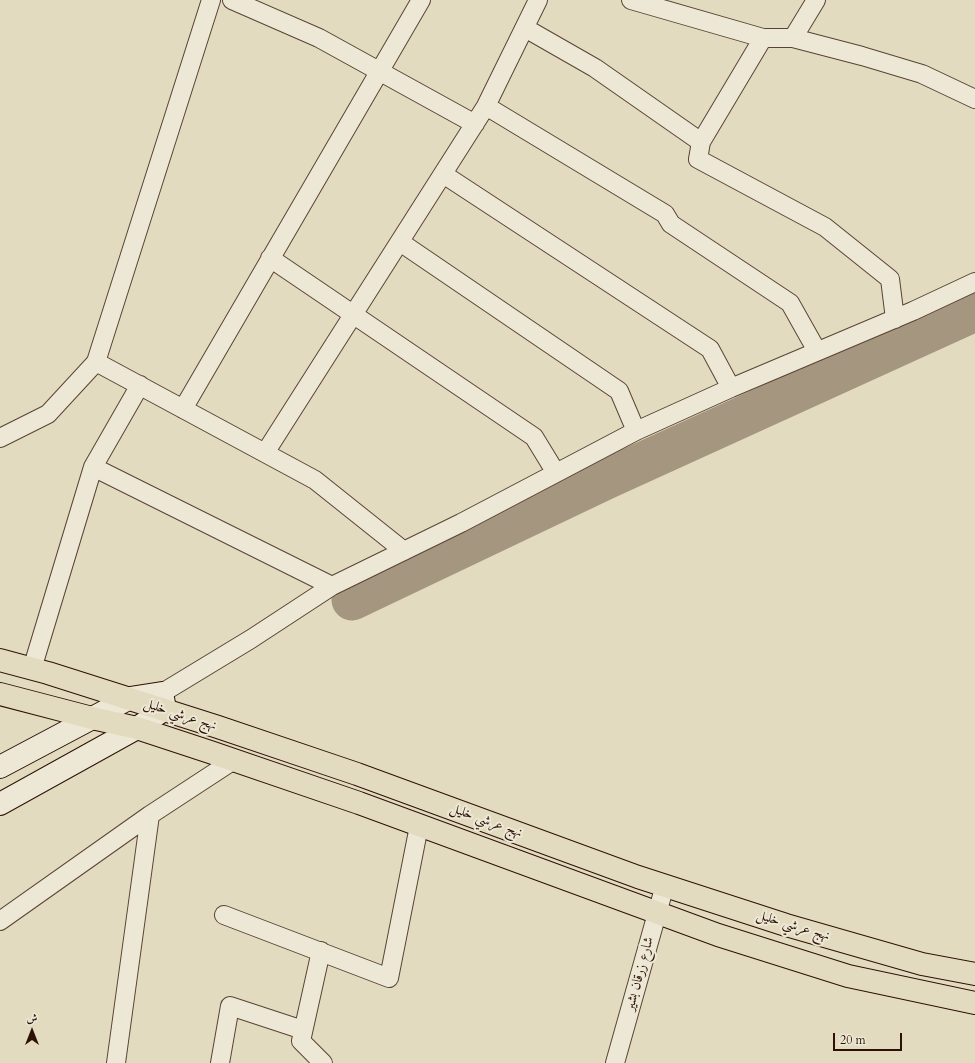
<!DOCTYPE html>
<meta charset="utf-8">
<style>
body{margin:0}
#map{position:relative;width:975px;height:1063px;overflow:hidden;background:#e3dbbf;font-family:Cardo,Amiri,serif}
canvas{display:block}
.north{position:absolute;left:12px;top:1011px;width:40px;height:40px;-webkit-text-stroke:3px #ede8d5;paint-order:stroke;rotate:0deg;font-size:11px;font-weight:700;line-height:16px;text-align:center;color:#2d1006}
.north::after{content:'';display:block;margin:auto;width:14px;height:18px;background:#2d1006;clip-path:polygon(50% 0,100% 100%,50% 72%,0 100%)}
.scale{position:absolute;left:833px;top:1033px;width:69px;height:18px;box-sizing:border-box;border:2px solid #2d1006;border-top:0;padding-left:5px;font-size:12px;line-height:14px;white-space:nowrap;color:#2d1006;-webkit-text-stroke:3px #ede8d5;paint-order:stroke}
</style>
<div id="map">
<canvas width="975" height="1063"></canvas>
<div class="north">ش</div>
<div class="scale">20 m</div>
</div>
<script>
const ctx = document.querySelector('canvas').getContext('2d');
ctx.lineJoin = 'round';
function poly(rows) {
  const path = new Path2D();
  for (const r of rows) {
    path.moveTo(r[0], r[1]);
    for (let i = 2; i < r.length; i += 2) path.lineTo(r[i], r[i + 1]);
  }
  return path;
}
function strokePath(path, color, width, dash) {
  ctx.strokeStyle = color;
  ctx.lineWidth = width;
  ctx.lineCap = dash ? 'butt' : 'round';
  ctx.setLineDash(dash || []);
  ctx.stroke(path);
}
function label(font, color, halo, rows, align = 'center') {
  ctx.font = font + ' Cardo,Amiri,serif';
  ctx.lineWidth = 4;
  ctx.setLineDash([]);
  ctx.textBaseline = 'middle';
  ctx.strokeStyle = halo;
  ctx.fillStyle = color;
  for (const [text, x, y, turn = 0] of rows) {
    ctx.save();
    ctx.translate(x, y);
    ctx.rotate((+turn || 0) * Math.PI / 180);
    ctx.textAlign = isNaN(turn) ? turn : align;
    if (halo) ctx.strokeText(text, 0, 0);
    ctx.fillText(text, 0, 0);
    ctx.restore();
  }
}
strokePath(poly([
 [352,600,606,479,975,311]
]), '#a59680', 41);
const street = poly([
 [232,0,319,38,475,124],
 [631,0,763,38,793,38,862,56,922,74,975,99],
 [525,28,595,68,701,142],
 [763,38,701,142,698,159,825,227,890,279,895,319],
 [793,38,816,0],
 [486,106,665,214,671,224,790,303,817,351],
 [443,174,710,349,731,388],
 [400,242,619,391,636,431],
 [270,258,534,437,556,473],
 [96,362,315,480,404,551],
 [183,409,421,0],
 [0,438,48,414,96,362,211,0],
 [265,453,486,106,538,0],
 [93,467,332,586],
 [32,669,93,467,140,385],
 [162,693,251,639,332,586,461,523,636,431,731,388,913,311,975,282],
 [224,915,389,978,419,826],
 [0,921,150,815,234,760],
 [321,951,301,1041,323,1063],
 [116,1063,150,815],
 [220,1063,230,1006,303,1030],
 [615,1063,665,885]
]);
const secondary = poly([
 [0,767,130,698,162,693,165,709,137,728,0,804]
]);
const highway = poly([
 [0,660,48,673,218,727,357,774,638,877,786,925,922,964,975,974],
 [0,694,92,718,137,728,210,752,359,803,718,935,848,976,975,1003]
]);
strokePath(street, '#5a4334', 20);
strokePath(secondary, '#2d1006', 24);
strokePath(highway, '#2d1006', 24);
strokePath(street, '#ede8d5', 18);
strokePath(secondary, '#ede8d5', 22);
strokePath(highway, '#e3dbbf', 22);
label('14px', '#2d1006', '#ede8d5', [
 ["نهج عرشي خليل",180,715,18],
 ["نهج عرشي خليل",486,821,20],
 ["نهج عرشي خليل",793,926,17],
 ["شارع زرقان بشير",640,974,-75]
]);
</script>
